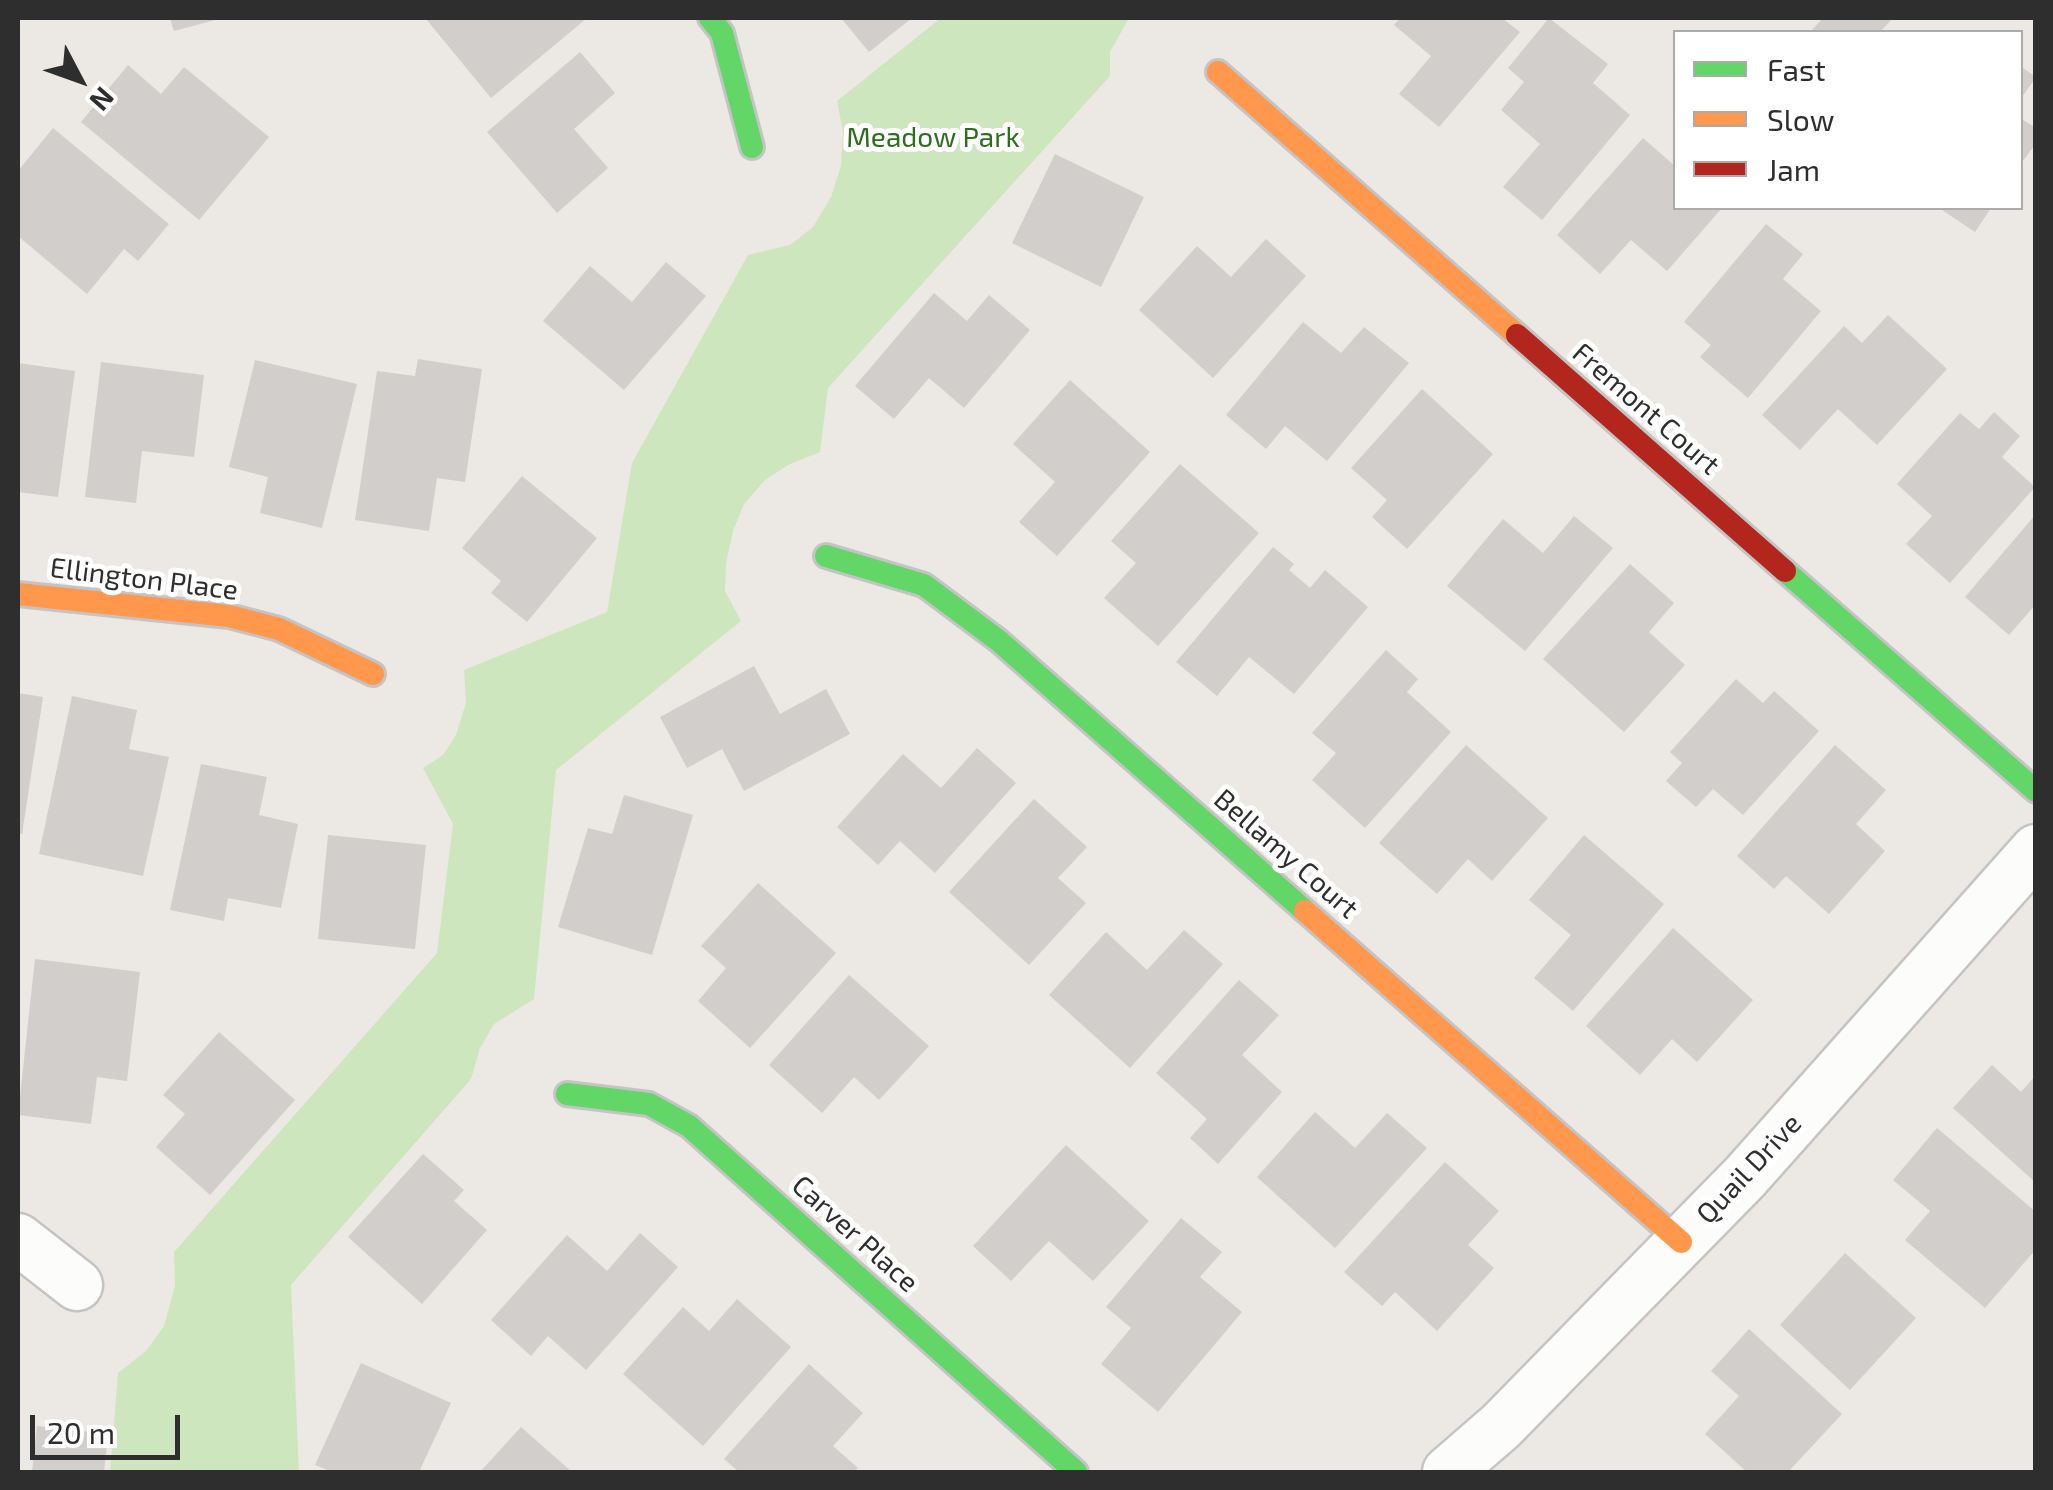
<!DOCTYPE html>
<style>
body{margin:0}
#map{position:relative;width:2053px;height:1490px;overflow:hidden;background:#ece8e4;font-family:"Exo 2",sans-serif}
canvas{display:block}
.frame{position:absolute;inset:0;border:20px solid #2e2e2e;pointer-events:none}
.legend{position:absolute;left:1673px;top:30px;width:350px;height:180px;box-sizing:border-box;background:#fff;border:2px solid #ababab;margin:0;padding:12px 18px;list-style:none;font-size:30px;color:#2e2e2e}
.legend li{display:flex;align-items:center;gap:20px;height:50px}
.legend b{width:50px;border:2px solid #ababab}
.north{position:absolute;left:30px;top:30px;width:100px;height:100px;-webkit-text-stroke:8px #fff;paint-order:stroke;rotate:131deg;font-size:28px;font-weight:700;line-height:40px;text-align:center;color:#2e2e2e}
.north::after{content:'';display:block;margin:auto;width:35px;height:45px;background:#2e2e2e;clip-path:polygon(50% 0,100% 100%,50% 72%,0 100%)}
.scale{position:absolute;left:30px;top:1415px;width:150px;height:45px;box-sizing:border-box;border:5px solid #2e2e2e;border-top:0;padding-left:12px;font-size:30px;line-height:35px;white-space:nowrap;color:#2e2e2e;-webkit-text-stroke:8px #fff;paint-order:stroke}
</style>
<div id="map">
<canvas width="2053" height="1490"></canvas>
<div class="frame"></div>
<ul class="legend">
<li><b style="height:12px;background:#63d668"></b>Fast</li>
<li><b style="height:12px;background:#ff974d"></b>Slow</li>
<li><b style="height:12px;background:#b3261e"></b>Jam</li>
</ul>
<div class="north">N</div>
<div class="scale">20 m</div>
</div>
<script>
const ctx = document.querySelector('canvas').getContext('2d');
ctx.lineJoin = 'round';
function paint(path, color) {
  ctx.fillStyle = color;
  ctx.fill(path, 'evenodd');
}
function poly(rows) {
  const path = new Path2D();
  for (const r of rows) {
    path.moveTo(r[0], r[1]);
    for (let i = 2; i < r.length; i += 2) path.lineTo(r[i], r[i + 1]);
  }
  return path;
}
function strokePath(path, color, width, dash) {
  ctx.strokeStyle = color;
  ctx.lineWidth = width;
  ctx.lineCap = dash ? 'butt' : 'round';
  ctx.setLineDash(dash || []);
  ctx.stroke(path);
}
function label(font, color, halo, rows, align = 'center') {
  ctx.font = font + ' "Exo 2",sans-serif';
  ctx.lineWidth = 10;
  ctx.setLineDash([]);
  ctx.textBaseline = 'middle';
  ctx.strokeStyle = halo;
  ctx.fillStyle = color;
  for (const [text, x, y, turn = 0] of rows) {
    ctx.save();
    ctx.translate(x, y);
    ctx.rotate((+turn || 0) * Math.PI / 180);
    ctx.textAlign = isNaN(turn) ? turn : align;
    if (halo) ctx.strokeText(text, 0, 0);
    ctx.fillText(text, 0, 0);
    ctx.restore();
  }
}
paint(poly([
 [941,18,1129,18,1110,52,1110,76,828,388,820,452,788,465,765,480,744,504,733,531,726,564,725,591,741,621,556,770,534,999,494,1024,480,1048,471,1079,291,1285,299,1472,110,1472,118,1373,146,1351,164,1326,175,1286,174,1252,437,953,453,824,423,768,443,755,456,735,466,703,464,670,607,612,632,463,748,255,790,245,813,227,831,197,841,166,843,132,837,101]
]), '#cee6be');
paint(poly([
 [170,18,219,18,219,19,174,31],
 [428,18,587,18,491,98,426,19],
 [841,18,912,18,869,52],
 [1400,18,1502,18,1520,32,1439,127,1399,94,1431,56,1394,25],
 [1549,18,1608,64,1593,83,1630,115,1542,220,1503,187,1540,144,1501,110,1524,82,1508,68],
 [1823,18,1893,18,1880,32,1810,32],
 [580,52,615,93,574,129,608,168,557,213,487,132],
 [128,65,161,94,184,67,269,137,199,220,81,122],
 [2020,66,2036,77,2020,100],
 [2020,118,2036,128,2036,143,2020,165],
 [53,128,169,224,138,261,124,249,87,294,18,236,18,171],
 [1643,138,1676,167,1676,208,1722,208,1667,271,1631,240,1600,274,1557,235],
 [1055,154,1144,197,1101,287,1012,243],
 [1939,208,1991,208,1975,232],
 [1766,224,1803,254,1783,279,1821,311,1748,398,1700,357,1711,345,1684,322],
 [1266,239,1306,276,1213,378,1139,310,1197,246,1231,277],
 [666,262,706,296,624,390,543,321,590,266,632,302],
 [934,293,967,321,989,295,1030,330,964,408,929,378,894,419,855,386],
 [1888,315,1947,369,1877,445,1838,409,1800,450,1762,415,1844,326,1862,343],
 [1303,322,1341,353,1364,327,1409,363,1327,461,1285,426,1266,449,1226,415],
 [418,359,482,369,465,482,437,478,429,531,355,520,377,371,415,376],
 [255,360,357,384,322,528,260,513,268,477,229,467],
 [101,362,204,375,194,457,142,451,136,503,85,497],
 [18,363,75,371,58,497,18,492],
 [1070,380,1150,452,1057,556,1019,522,1055,482,1013,444],
 [1422,389,1493,454,1407,549,1372,517,1387,500,1351,468],
 [1994,412,2020,436,2002,457,2035,487,1950,583,1906,544,1932,516,1897,484,1960,413,1979,429],
 [1180,464,1259,533,1158,646,1104,598,1136,563,1111,541],
 [522,476,597,538,527,622,491,593,501,581,462,548],
 [2036,514,2036,604,2009,635,1965,597],
 [1574,516,1613,548,1525,651,1447,586,1503,519,1543,553],
 [1273,547,1294,564,1289,570,1310,588,1325,570,1368,607,1294,694,1249,657,1217,696,1176,662],
 [1630,564,1674,603,1649,632,1685,665,1624,732,1543,659],
 [1386,650,1418,679,1407,692,1451,732,1365,828,1312,780,1336,753,1312,733],
 [754,666,780,714,826,689,850,734,744,791,722,749,687,768,660,717],
 [1736,679,1763,703,1774,691,1819,731,1743,815,1713,789,1696,807,1666,781,1682,763,1670,752],
 [18,693,43,697,22,834,18,834],
 [72,696,137,710,129,749,169,757,143,876,39,854],
 [1466,745,1548,818,1492,881,1468,859,1437,894,1379,843],
 [1835,745,1886,790,1856,824,1885,851,1829,914,1786,876,1774,889,1737,856],
 [977,748,1016,783,935,873,900,841,878,865,837,827,903,754,941,788],
 [201,764,267,777,259,815,298,824,281,908,228,898,224,921,170,910],
 [624,795,693,815,652,955,558,927,588,828,612,834],
 [1034,799,1087,847,1058,878,1086,903,1029,965,949,892],
 [328,835,426,845,415,949,318,939],
 [1584,835,1664,904,1573,1011,1534,978,1571,935,1529,900],
 [758,883,836,953,750,1048,698,1001,726,968,701,946],
 [1673,928,1753,1000,1697,1062,1672,1039,1640,1075,1586,1026],
 [1184,930,1223,964,1130,1068,1049,995,1106,932,1147,970],
 [35,959,140,972,127,1081,97,1077,91,1124,18,1115],
 [849,975,929,1046,879,1100,854,1077,822,1113,769,1065],
 [1239,980,1279,1015,1242,1055,1282,1092,1218,1164,1190,1138,1207,1119,1156,1073],
 [219,1032,295,1100,210,1195,156,1147,185,1114,163,1095],
 [1992,1065,2021,1092,2036,1075,2036,1183,1953,1108],
 [1315,1112,1355,1148,1387,1113,1427,1148,1335,1248,1257,1177],
 [1937,1128,2036,1212,2036,1249,1985,1308,1905,1240,1930,1211,1893,1180],
 [1066,1145,1149,1221,1093,1281,1049,1241,1011,1281,973,1246],
 [423,1154,464,1190,454,1201,487,1230,422,1304,348,1237],
 [1445,1162,1499,1211,1468,1245,1494,1268,1437,1331,1395,1292,1382,1306,1344,1272],
 [1181,1218,1222,1252,1200,1277,1242,1312,1158,1412,1101,1364,1131,1328,1106,1307],
 [640,1233,678,1267,586,1370,548,1336,531,1356,491,1320,567,1235,607,1271],
 [1845,1253,1916,1318,1850,1390,1780,1325],
 [737,1299,791,1347,703,1446,623,1374,683,1307,709,1331],
 [1749,1329,1842,1414,1788,1472,1747,1472,1705,1434,1739,1396,1711,1371],
 [361,1363,451,1403,419,1472,333,1472,315,1465],
 [809,1364,863,1413,833,1446,858,1468,854,1472,739,1472,724,1459],
 [37,1426,108,1434,104,1472,32,1472],
 [521,1427,572,1472,480,1472]
]), '#d1cecb');
const street = poly([
 [18,1239,77,1285],
 [1448,1472,1501,1426,1745,1177,2036,850]
]);
const fast = poly([
 [710,18,722,33,752,147],
 [826,556,924,585,999,641,1305,911],
 [1785,571,2036,791],
 [567,1094,649,1104,689,1126,1076,1472]
]);
const slow = poly([
 [1218,72,1517,335],
 [18,594,229,616,279,629,373,674],
 [1305,911,1681,1242]
]);
const jam = poly([
 [1517,335,1785,571]
]);
strokePath(street, '#c5c4c5', 55);
strokePath(fast, '#c5c4c5', 28);
strokePath(slow, '#c5c4c5', 28);
strokePath(jam, '#c5c4c5', 28);
strokePath(street, '#fcfcfb', 50);
strokePath(fast, '#63d668', 22);
strokePath(slow, '#ff974d', 22);
strokePath(jam, '#b3261e', 22);
label('28px', '#2c6e1b', '#fff', [
 ["Meadow Park",933,138]
]);
label('28px', '#2e2e2e', '#fff', [
 ["Fremont Court",1646,409,41],
 ["Ellington Place",144,579,7],
 ["Bellamy Court",1286,854,41],
 ["Quail Drive",1749,1169,-47],
 ["Carver Place",855,1234,42]
]);
</script>
